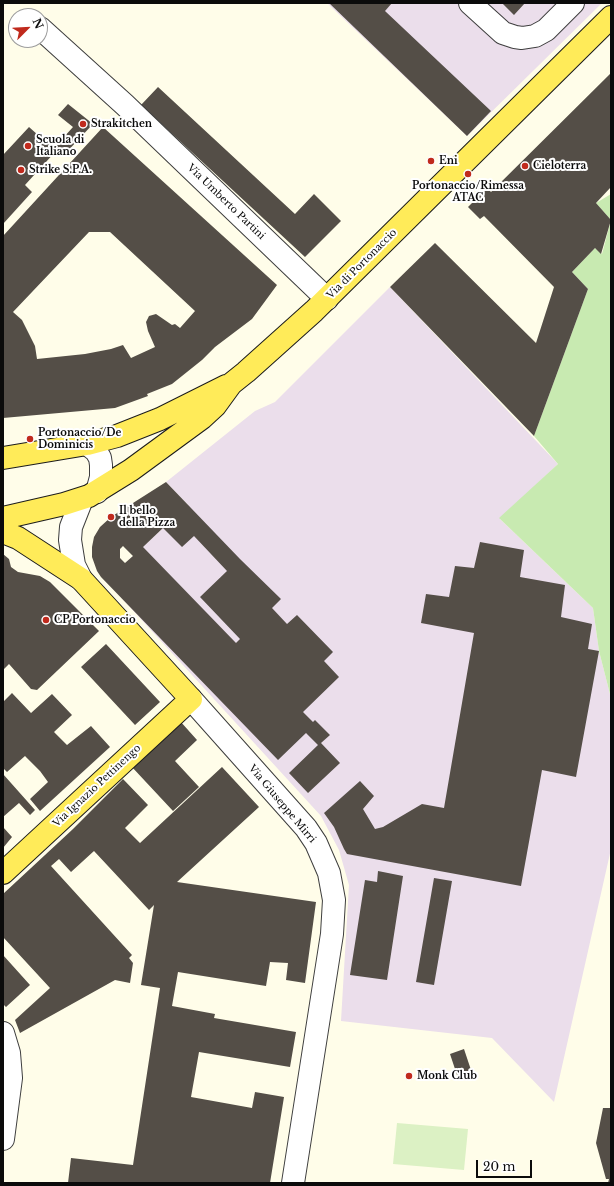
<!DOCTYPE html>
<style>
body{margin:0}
#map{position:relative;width:614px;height:1186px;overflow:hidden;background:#fffde9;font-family:"Libre Baskerville",serif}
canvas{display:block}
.frame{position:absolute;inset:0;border:4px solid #0b0b0b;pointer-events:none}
.north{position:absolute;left:8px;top:8px;width:40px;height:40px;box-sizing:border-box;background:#fff;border:1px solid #9d9d9d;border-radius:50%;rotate:66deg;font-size:11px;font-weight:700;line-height:16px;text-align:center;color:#0b0b0b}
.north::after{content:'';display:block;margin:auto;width:14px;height:18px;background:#c02a1d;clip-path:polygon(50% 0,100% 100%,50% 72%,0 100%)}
.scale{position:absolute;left:476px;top:1160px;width:56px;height:18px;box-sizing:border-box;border:2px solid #0b0b0b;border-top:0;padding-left:5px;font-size:12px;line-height:14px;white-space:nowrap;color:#0b0b0b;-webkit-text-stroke:3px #fff;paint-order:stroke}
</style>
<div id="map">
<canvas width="614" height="1186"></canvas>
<div class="frame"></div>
<div class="north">N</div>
<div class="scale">20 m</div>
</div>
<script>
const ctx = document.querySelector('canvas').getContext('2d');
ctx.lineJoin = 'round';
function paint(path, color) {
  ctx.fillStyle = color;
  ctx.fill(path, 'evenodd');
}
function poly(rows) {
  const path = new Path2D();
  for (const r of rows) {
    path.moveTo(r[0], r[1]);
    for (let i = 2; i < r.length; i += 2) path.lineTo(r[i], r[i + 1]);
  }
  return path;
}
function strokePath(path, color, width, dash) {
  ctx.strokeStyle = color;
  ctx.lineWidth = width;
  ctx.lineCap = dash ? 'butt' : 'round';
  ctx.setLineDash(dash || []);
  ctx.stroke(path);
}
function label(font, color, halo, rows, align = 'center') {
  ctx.font = font + ' "Libre Baskerville",serif';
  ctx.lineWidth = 4;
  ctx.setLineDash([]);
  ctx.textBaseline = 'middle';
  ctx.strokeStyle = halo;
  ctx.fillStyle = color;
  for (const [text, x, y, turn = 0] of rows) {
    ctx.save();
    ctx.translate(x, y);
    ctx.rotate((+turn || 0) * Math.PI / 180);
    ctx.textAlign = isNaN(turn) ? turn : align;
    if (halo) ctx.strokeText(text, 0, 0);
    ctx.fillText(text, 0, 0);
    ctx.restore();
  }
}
paint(poly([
 [327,3,602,3,467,136],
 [390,287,558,464,500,519,593,608,599,651,611,698,611,849,554,1102,492,1038,341,1021,349,885,339,850,321,816,106,581,188,505,166,482,255,411,275,402]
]), '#ebdeeb');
paint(poly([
 [611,194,611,698,599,651,593,608,499,518,558,464,534,436,588,289,572,272,595,248,602,254,611,220,596,203]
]), '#c8eab1');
paint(poly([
 [397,1123,468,1129,464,1170,393,1164]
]), '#dcf1c4');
paint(poly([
 [329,3,392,3,385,11,491,111,467,136],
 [502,3,525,3,514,15],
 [611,73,611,187,596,203,611,220,601,254,595,248,572,272,588,289,534,436,390,287,435,243,536,343,554,287,484,216,480,219,468,207,487,188,491,192],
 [158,87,295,214,314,194,341,221,305,257,141,105],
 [68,104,93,124,63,156,54,148,73,127,58,115],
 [29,127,56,151,25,185,32,192,3,224,3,155],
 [103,127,277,285,252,319,215,347,202,360,172,384,147,394,148,396,115,408,3,418,3,236],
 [89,232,110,232,195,311,180,328,175,324,172,325,156,314,149,316,146,322,148,331,155,347,131,358,123,345,111,349,85,354,37,359,35,346,22,320,13,312],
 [166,482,240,559,281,599,272,608,287,624,297,615,333,652,324,661,339,677,303,712,313,722,315,720,330,735,321,743,340,763,308,793,289,773,318,745,306,733,278,760,101,577,97,571,92,557,92,547,94,537,100,527,111,517],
 [163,528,182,547,194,536,227,571,200,597,240,639,236,643,143,547],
 [123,546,133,556,125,563,120,558,120,549],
 [480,542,524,550,520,577,565,585,561,617,592,624,588,649,599,651,576,777,542,770,521,886,347,854,344,849,334,827,324,813,360,781,374,796,363,809,375,829,383,827,422,804,444,808,474,633,421,623,426,594,449,597,455,566,474,568],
 [3,554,9,559,11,567,18,572,40,576,50,582,99,631,37,690,31,689,9,664,3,670],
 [106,644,160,702,135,725,81,667],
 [12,693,31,713,52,694,72,715,54,732,67,745,91,726,110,747,40,811,30,799,48,782,40,771,25,756,7,772,3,768,3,702],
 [180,721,197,740,175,761,199,787,173,811,131,766],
 [222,767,259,807,177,882,316,902,305,983,286,980,288,963,270,962,266,986,178,972,172,1006,215,1014,214,1018,296,1032,290,1067,199,1052,191,1097,252,1108,255,1092,284,1097,270,1183,68,1183,71,1158,133,1165,160,988,141,985,154,905,149,910,94,851,71,872,59,859,51,866,132,955,129,958,133,963,130,983,115,980,20,1033,15,1020,50,988,3,937,3,894,73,829,123,779,148,805,125,828,140,843],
 [3,774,35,810,30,815,19,803,3,817],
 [3,827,12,837,3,848],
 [378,871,403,876,387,980,350,975,365,880,377,882],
 [434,878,452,881,434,985,416,982],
 [3,955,30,985,6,1007,3,1004],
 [464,1049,473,1076,459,1081,450,1054],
 [603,1108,611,1108,611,1183,608,1183,609,1179,606,1179,596,1143]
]), '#544e47');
const minor = poly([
 [470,3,503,33,515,37,522,38,535,36,546,30,573,3],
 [40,28,125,105,327,299],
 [87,444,96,451,100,458,101,465,101,477,97,492],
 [81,579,74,565,70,540,71,527,82,499],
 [191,699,306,828,316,843,329,873,334,900,332,934,293,1183],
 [3,1033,9,1053,11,1078,3,1139]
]);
const major = poly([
 [3,458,87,444,117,436,160,419,226,386],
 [3,518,64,504,89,496,131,470,202,418,215,406,231,384,246,372,314,311,611,17],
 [3,532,18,538,81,579,191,699,3,873]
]);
strokePath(minor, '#3e3e3e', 24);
strokePath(major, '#1c1c1c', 24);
strokePath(minor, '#fff', 22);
strokePath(major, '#ffeb59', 22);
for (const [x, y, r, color] of [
 [83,124,4,"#c02a1d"],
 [28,146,4,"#c02a1d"],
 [431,161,4,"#c02a1d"],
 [525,166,4,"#c02a1d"],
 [21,170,4,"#c02a1d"],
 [468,174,4,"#c02a1d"],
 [30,439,4,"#c02a1d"],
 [111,517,4,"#c02a1d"],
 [46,620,4,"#c02a1d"],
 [409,1076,4,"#c02a1d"]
]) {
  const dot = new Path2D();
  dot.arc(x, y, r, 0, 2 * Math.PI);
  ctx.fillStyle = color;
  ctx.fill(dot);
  strokePath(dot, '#fff', 1.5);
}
label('bold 10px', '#0b0b0b', '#fff', [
 ["Strakitchen",91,124],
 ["Scuola di",36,140],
 ["Italiano",36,152],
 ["Eni",439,161],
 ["Cieloterra",533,166],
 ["Strike S.P.A.",29,170],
 ["Portonaccio/Rimessa",468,186,"center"],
 ["ATAC",468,198,"center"],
 ["Portonaccio/De",38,433],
 ["Dominicis",38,445],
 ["Il bello",119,511],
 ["della Pizza",119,523],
 ["CP Portonaccio",54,620],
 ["Monk Club",417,1076]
], 'left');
label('10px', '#0b0b0b', '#fff', [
 ["Via Umberto Partini",226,202,44],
 ["Via di Portonaccio",362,264,-45],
 ["Via Ignazio Pettinengo",97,786,-43],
 ["Via Giuseppe Mirri",282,804,50]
]);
</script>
